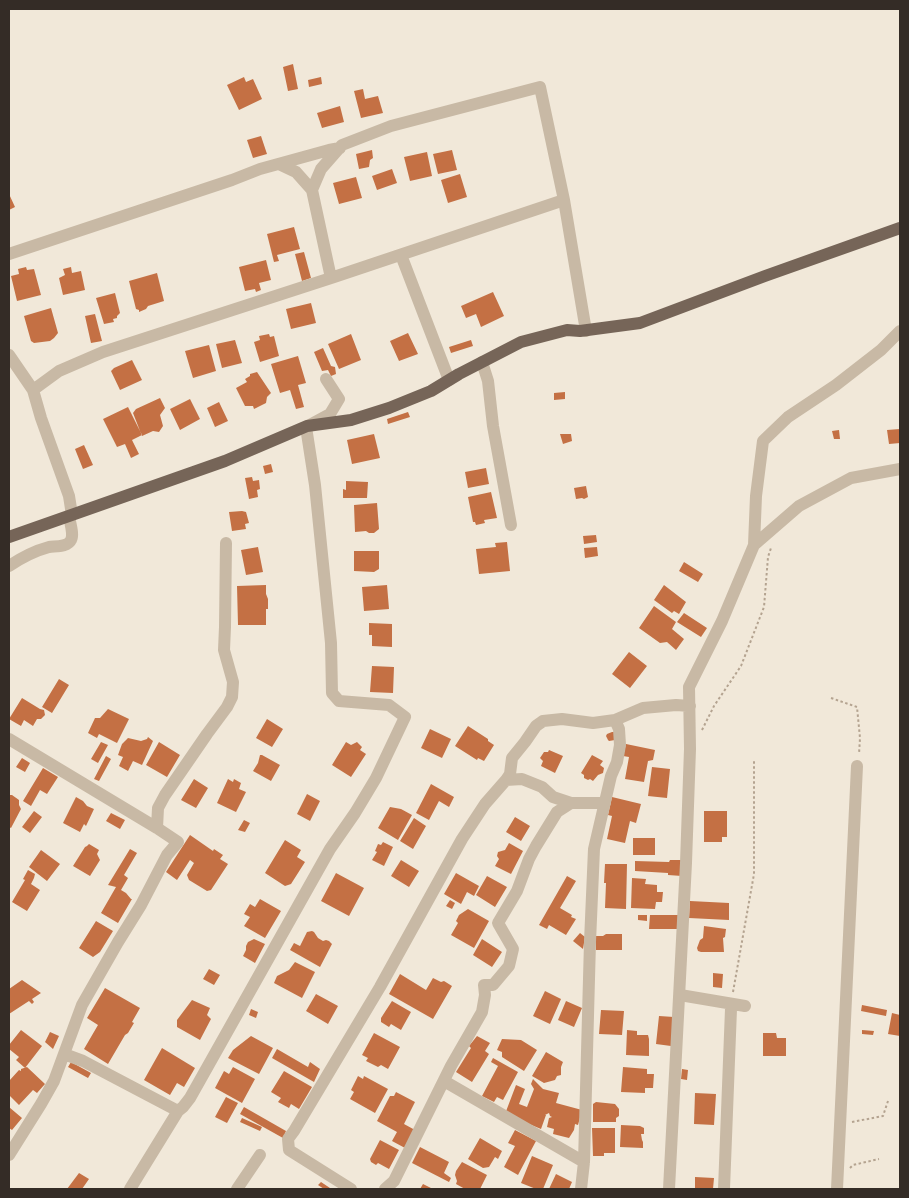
<!DOCTYPE html>
<html>
<head>
<meta charset="utf-8">
<style>
  body { margin:0 }
  #map { position:relative; width:909px; height:1198px; overflow:hidden; background:#f1e8d9; font-family:Lato,sans-serif }
  canvas { display:block }
  .frame { position:absolute; inset:0; border:10px solid #342c26; pointer-events:none }
</style>
</head>
<body>
<div id="map">
<canvas width="909" height="1198"></canvas>
<div class="frame"></div>
</div>
<script>
const ctx = document.querySelector('canvas').getContext('2d');
ctx.lineJoin = 'round';
function paint(path, color) { ctx.fillStyle = color; ctx.fill(path, 'evenodd'); }
function trace(path, color, width, dash) { ctx.strokeStyle = color; ctx.lineWidth = width; ctx.lineCap = dash ? 'butt' : 'round'; ctx.setLineDash(dash || []); ctx.stroke(path); }
paint(new Path2D(`
  M293 64 298 89 288 91 283 67Z
  M244 77 246 82 253 79 262 99 239 110 227 85Z
  M321 77 322 84 309 87 308 80Z
  M363 89 365 99 378 96 383 113 361 118 354 91Z
  M340 106 344 122 322 128 317 113Z
  M261 136 267 154 253 158 247 140Z
  M372 150 373 158 370 160 369 167 359 169 356 154Z
  M452 150 457 170 438 174 433 154Z
  M427 152 432 176 410 181 404 157Z
  M392 169 397 183 377 190 372 176Z
  M460 174 467 197 448 203 441 180Z
  M356 177 362 198 339 204 333 183Z
  M9 194 15 207 9 210Z
  M294 227 300 249 277 255 279 261 274 262 267 234Z
  M304 252 311 278 302 281 295 254Z
  M266 260 271 280 259 283 261 290 256 292 255 289 245 291 239 267Z
  M26 267 27 270 34 269 41 295 17 301 11 276 19 274 18 269Z
  M71 267 72 273 81 271 85 290 63 295 59 278 65 275 63 269Z
  M157 273 164 301 148 306 146 309 139 312V310L136 309 129 281Z
  M493 292 504 316 481 327 476 314 466 318 461 306Z
  M115 293 120 313 117 316V318L113 319 114 322 104 324 96 298Z
  M311 303 316 323 291 329 286 309Z
  M51 308 58 333 54 338 50 341 34 343 31 341 24 316Z
  M95 314 102 341 91 343 85 316Z
  M408 333 418 354 399 361 390 341Z
  M269 334 270 337 274 336 279 356 260 362 254 342 260 340 259 336Z
  M351 334 361 360 339 369 328 344Z
  M235 340 242 363 222 368 216 344Z
  M471 340 473 346 451 353 449 347Z
  M209 345 216 371 193 378 185 351Z
  M323 348 331 366 335 367 336 374 331 376 328 370 322 371 314 352Z
  M298 356 306 383 298 385 304 407 296 409 290 390 280 393 271 364Z
  M132 360 142 380 120 390 111 371 114 368Z
  M257 372 271 393 267 397 266 403 254 409 253 406H245L236 388 247 382 245 379 250 376V374Z
  M565 392V399L554 400V393Z
  M160 398 165 408 160 415 163 426 159 432 153 431 142 436 133 413 136 409Z
  M190 399 200 419 180 430 170 409Z
  M219 402 228 421 215 427 207 408Z
  M128 407 142 435 132 440 139 454 131 458 125 444 117 447 103 419Z
  M408 412 410 417 388 424 387 419Z
  M900 429V443L889 444 887 430Z
  M839 430 840 439H834L832 431Z
  M374 434 380 458 352 464 347 440Z
  M560 434H571L572 441 563 444Z
  M84 445 93 465 83 469 75 449Z
  M271 464 273 472 265 474 263 466Z
  M486 468 489 484 468 488 465 472Z
  M252 477 253 481 259 480 260 489 257 490 258 497 249 499 245 478Z
  M346 481 368 482 367 498H343V489L346 490Z
  M586 486 588 497 584 499 582 498 576 499 574 488Z
  M491 492 497 518 484 520 485 523 476 525 475 522H473L468 497Z
  M377 503 379 529 374 533H369L366 531 355 532 354 505Z
  M242 511 246 512 249 523 245 524 246 529 232 531 229 512Z
  M596 535 597 542 584 544 583 536Z
  M507 542 510 571 479 574 476 549 496 547 495 543Z
  M258 547 263 572 246 575 241 550Z
  M597 547 598 556 585 558 584 548Z
  M354 551H379V569L374 572 354 571Z
  M684 562 703 574 698 582 679 571Z
  M266 585V594L268 599V609H266V625H238L237 586Z
  M387 585 389 609 364 611 362 587Z
  M664 585 686 602 679 614 674 611 672 613 654 600Z
  M654 606 676 622 672 629 684 639 676 650 667 642 660 643 639 628Z
  M684 613 707 628 701 637 677 622Z
  M369 623 392 624V647L372 646V635H369Z
  M629 652 647 666 630 688 612 674Z
  M372 666 394 667 393 693 370 692Z
  M59 679 69 685 52 713 42 707Z
  M22 698 40 709 44 710 45 715 41 719H37L33 726 24 720 21 726 9 719Z
  M108 709 129 719 117 743 99 734 97 738 88 733 95 718H100Z
  M267 719 283 729 272 747 256 738Z
  M468 726 488 739V741L494 745 484 761 478 758 477 760 455 746Z
  M430 729 451 739 442 758 421 748Z
  M612 732H614L615 740 609 741 608 740 606 736 607 734Z
  M148 737 153 741 142 765 133 761 128 771 119 766 123 757 118 755 122 744 128 738 141 741 147 739Z
  M101 742 108 745 98 763 91 759Z
  M159 742 180 755 167 777 146 765Z
  M346 742 351 745 357 742 362 747 360 750 366 754 351 777 332 765Z
  M626 744 655 750 653 760 648 761 644 782 625 779 629 757 623 756Z
  M549 750 563 756 555 773 541 766 543 761 540 758 544 752H548Z
  M260 755H262L280 765 271 781 253 771 258 763Z
  M592 755 603 761 600 765 604 768 603 773 598 775 593 781 590 779 588 780 584 778V775L581 773Z
  M106 756 111 759 99 781 94 779Z
  M22 758 30 763 25 772 16 767Z
  M652 767 670 769 667 798 648 796Z
  M43 768 58 777 47 794 40 790 31 806 23 801Z
  M194 779 208 788 196 808 181 800Z
  M228 779 233 782 234 779 241 783 239 789 246 792 236 812 217 803Z
  M431 784 454 797 449 807 439 801 429 820 416 813Z
  M307 794 320 801 310 821 297 814Z
  M9 795H12L19 800V805L21 809 11 828 9 827Z
  M76 797 83 801 87 806 94 809 86 826 84 824 80 832 63 823Z
  M612 797 641 804 636 823 630 821 625 843 607 839 612 816 608 815Z
  M390 807 401 809 412 815 398 840 378 828Z
  M34 811 42 817 30 833 22 827Z
  M704 811H727V837H722V842H704Z
  M111 813 125 820 120 829 106 821Z
  M515 817 530 826 521 841 506 832Z
  M414 818 426 826 413 849 400 841Z
  M244 820 250 823 245 832 238 830Z
  M190 835 213 851 214 849 223 855 220 859 228 864 211 890 207 891 189 880 187 875 194 863 190 860 177 880 166 872Z
  M633 838H655V855H633Z
  M285 840 301 850 297 857 305 862 291 884 285 886 265 873Z
  M383 842 393 847 384 866 372 860 377 852 375 851 378 844 381 845Z
  M509 843 523 851 511 874 495 866 499 859 497 856 498 852 505 850Z
  M89 844 99 850 97 854 100 860 90 876 73 866 85 847 87 846Z
  M130 849 137 853 124 875 128 878 121 890 126 893 131 899H132L118 923 101 913 116 887 108 885Z
  M41 850 60 864 47 881 29 867Z
  M401 860 419 871 409 887 391 876Z
  M670 860H683L682 876 668 875V873L635 871V861L669 862Z
  M605 864H627L626 909 605 908 606 883H604Z
  M28 870 35 874 34 878 31 884 40 890 27 911 12 902 25 880 23 879Z
  M336 873 364 888 349 916 321 901Z
  M456 873 479 886 474 896 467 892 461 904 444 894Z
  M487 876 507 887 495 907 476 895Z
  M567 876 576 881 560 908 572 915 571 917 576 919 566 935 549 925 547 929 539 925Z
  M632 878 646 879 645 884 657 885V892H663L662 902H656L655 909 631 908Z
  M260 899 281 911 265 938 244 926 250 917 244 914 250 904 255 907Z
  M450 900 455 903 452 909 446 906Z
  M690 901 729 903V920L689 918Z
  M468 909 489 921 474 948 451 935 458 923 456 921 459 915Z
  M638 915H647V921L638 920Z
  M650 915H678V929H649Z
  M96 921 113 931 100 952 93 957 79 948Z
  M704 926 726 929 725 937 723 938 724 952H701L698 951 697 948 700 940 703 938Z
  M312 931 314 932 318 938 323 941 326 940 329 941 332 944 320 967 290 950 294 943 300 946 307 932Z
  M580 933 585 937 583 949 573 941Z
  M606 934H622V950H596V936H603Z
  M254 939 265 944 255 963 243 956 246 950V946L248 942Z
  M482 939 502 952 492 967 473 955Z
  M295 962 315 972 302 998 274 983 277 976 289 970Z
  M209 969 220 975 214 985 203 979Z
  M713 973 723 974 722 988 713 987Z
  M400 974 426 990 433 978 441 982 444 981 452 986 433 1019 389 994Z
  M22 980 41 993 32 999 34 1002 32 1004 29 1001 9 1014V989Z
  M105 988 140 1008 132 1022 134 1023 128 1033 125 1035 108 1064 84 1049 98 1025 87 1018Z
  M545 991 561 999 550 1024 533 1016Z
  M316 994 338 1006 328 1024 306 1011Z
  M192 1000 210 1008 207 1015 211 1019 200 1040 177 1027V1020Z
  M392 1001 411 1012 401 1030 391 1024 389 1027 381 1022V1018Z
  M566 1001 582 1008 574 1027 558 1020Z
  M862 1005 887 1010 886 1016 861 1011Z
  M251 1009 258 1012 256 1018 249 1015Z
  M601 1010 624 1011 622 1035 599 1034Z
  M892 1013 900 1015V1036L888 1034Z
  M659 1016 674 1017 671 1046 656 1044Z
  M21 1030 42 1046 25 1068 16 1060 19 1057 9 1049V1045Z
  M627 1030 637 1031V1035H648L649 1039V1056L626 1055Z
  M862 1030 874 1031 873 1035 862 1034Z
  M50 1032 59 1036 53 1049 45 1042Z
  M374 1033 400 1047 388 1069 381 1065 378 1067 366 1061 368 1058 362 1055Z
  M763 1033H776L777 1038H786V1056H763Z
  M251 1036 273 1048 259 1074 228 1058 233 1050Z
  M477 1036 490 1043 485 1051 489 1054 472 1082 456 1072 471 1048 469 1046Z
  M502 1039 521 1040 537 1050 524 1071 502 1057V1052L497 1050Z
  M162 1048 195 1068 184 1087 177 1083 170 1095 144 1080Z
  M277 1049 308 1067 310 1062 320 1069 314 1082 272 1058Z
  M546 1052 563 1062 561 1067V1075L557 1076 555 1080 544 1083 532 1076Z
  M493 1058 518 1072 503 1100 497 1097 494 1102 482 1096 498 1066 491 1062Z
  M71 1062 91 1073 88 1078 68 1067Z
  M27 1067 45 1084 37 1093 33 1090 19 1105 9 1095V1081L19 1070 21 1071V1069Z
  M233 1067 255 1079 242 1103 215 1088 224 1071 229 1074Z
  M623 1067 647 1069V1074H654L653 1088H645V1093L621 1092Z
  M682 1069 688 1070 687 1080 681 1079Z
  M284 1071 312 1087 299 1109 291 1104 289 1108 278 1102 281 1098 271 1092Z
  M358 1076 363 1079 364 1076 388 1089 375 1113 350 1099 354 1092 351 1090Z
  M533 1079 543 1089 559 1093 556 1103 582 1110 578 1125 575 1124 574 1130 569 1138 553 1134 554 1129 547 1127 549 1118 552 1117 550 1116 549 1113 545 1115H546L541 1129 505 1114 516 1085 525 1089 519 1104 527 1107 534 1089 531 1084Z
  M396 1092 415 1102 404 1124 415 1130 405 1148 392 1141 397 1132 377 1121 390 1096H394Z
  M695 1093 716 1094 714 1125 694 1124Z
  M226 1097 238 1103 227 1123 215 1117Z
  M596 1102 615 1104 619 1109V1116L616 1118V1122H593V1104Z
  M9 1107 22 1118 12 1130 9 1128Z
  M244 1107 286 1131 283 1138 240 1114Z
  M242 1118 262 1127 260 1131 240 1122Z
  M621 1125 640 1126 644 1128V1134H641L642 1140 643 1142V1148L620 1147Z
  M592 1128H615V1153H604V1156H593Z
  M515 1130 536 1141 518 1175 504 1167 515 1146 508 1143Z
  M480 1138 502 1151 498 1159 495 1157 489 1167 483 1168 468 1159Z
  M380 1140 399 1150 389 1169 378 1163 376 1165 371 1162 370 1159Z
  M420 1147 449 1162 444 1173 451 1178 449 1182 412 1163Z
  M532 1156 553 1165 543 1189H536L521 1183Z
  M462 1162 487 1175 480 1189H465L456 1184 457 1181 455 1175 456 1171Z
  M79 1173 89 1179 82 1189H67Z
  M556 1174 572 1182 569 1189H549Z
  M695 1177 714 1178 713 1189H695Z
  M321 1182 330 1188 329 1189H324L318 1185Z
  M423 1184 433 1189H420Z`), '#c47044');
trace(new Path2D(`
  M831 698 857 707 860 738 859 754
  M702 730 714 706 741 666 764 607 768 557 771 548
  M733 992 754 874V761
  M852 1122 883 1116 888 1101
  M850 1168 853 1165 879 1159`), '#b4a390', 2, [2.5, 2.5]);
trace(new Path2D(`
  M279 164 296 172 312 190
  M9 254 232 180 260 169 329 150 340 148
  M401 255 449 380
  M331 278 564 200
  M9 355 33 390
  M482 362 488 381 493 426 511 525
  M72 515 69 496 41 418 33 390 59 371 103 352 331 278 312 190 321 169 342 145 391 126 540 87 564 200 586 331
  M754 545 799 506 851 478 900 469
  M9 566C21 558 34 551 49 547 55 546 68 547 71 540 74 534 70 523 69 516
  M9 739 157 828 178 842 167 855 141 905 118 942 82 1005 54 1081 41 1104 9 1155
  M506 780 510 774 512 758 525 742 536 726 543 721 562 719 593 723 615 720 643 708 676 705 690 706
  M571 803H605
  M157 828 158 808 165 795 207 734 227 707 232 697 233 682 224 650 225 627 226 543
  M680 995 745 1006
  M64 1054 83 1061 178 1111
  M444 1081 584 1162
  M130 1189 178 1111 183 1107 190 1098 330 849 355 813 376 778 405 717 389 705 339 701 332 693 331 643 315 485 306 427 330 414 339 399 326 379
  M237 1189 260 1155
  M351 1189 289 1150 288 1139 294 1131 380 987 462 839 485 804 506 780 522 779 542 787 553 797 571 803 557 812 536 846 529 859 517 891 498 923 513 949 509 966 493 985H484L485 995 482 1012 451 1066 394 1181 385 1189
  M581 1189 584 1162 590 942 594 849 611 776 617 762 620 745 619 729 615 720
  M669 1189 686 863 690 749 689 687 722 621 754 545 756 496 763 441 788 417 836 385 881 350 900 331
  M724 1189 731 1009 730 1004
  M837 1189 857 766`), '#c8b9a5', 12);
trace(new Path2D(`
  M9 537 225 461 307 426 351 420 389 408 431 391 459 374 521 342 567 330 580 331 640 323 765 276 900 228`), '#766558', 12);
</script>
</body>
</html>
